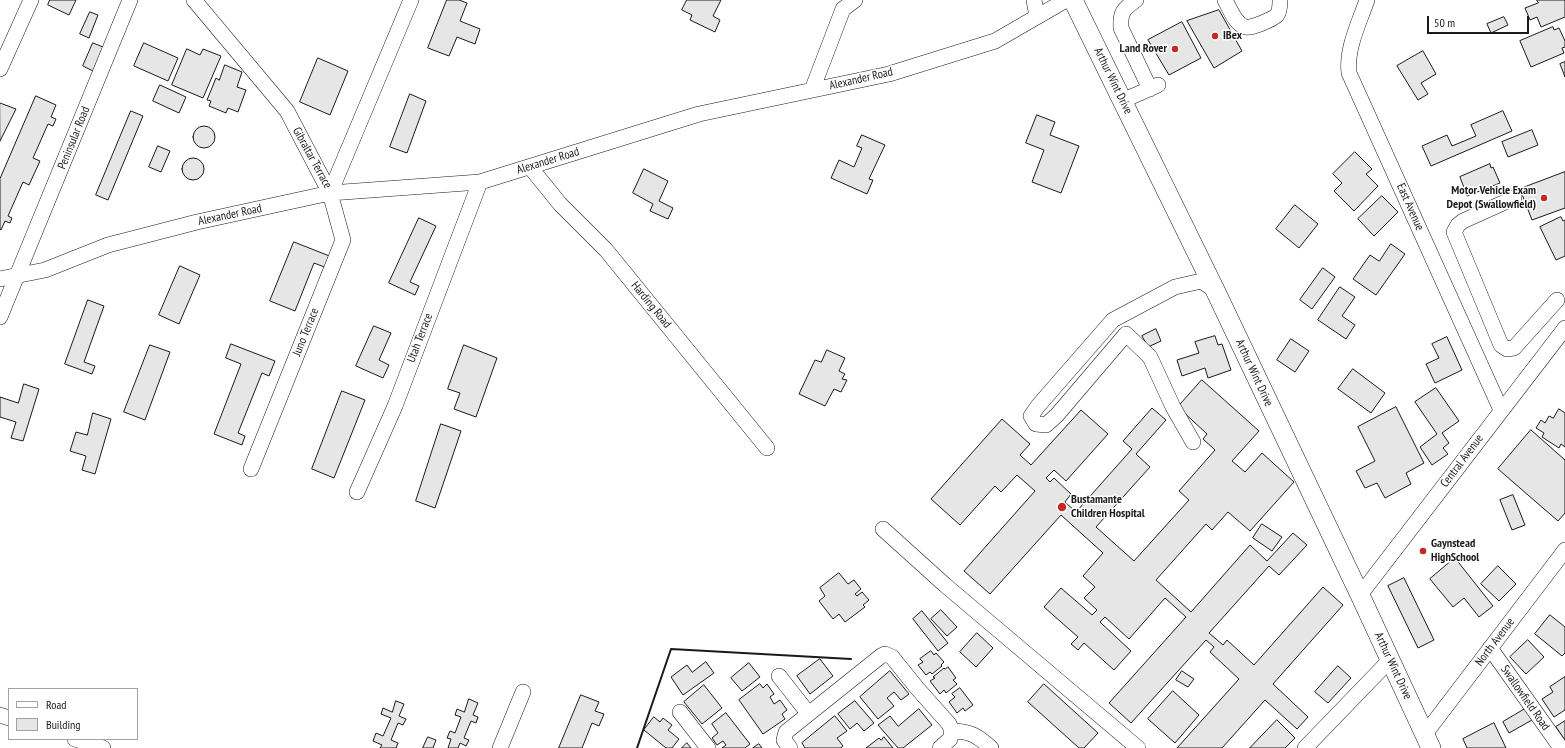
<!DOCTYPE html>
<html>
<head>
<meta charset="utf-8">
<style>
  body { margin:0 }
  #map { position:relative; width:1565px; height:748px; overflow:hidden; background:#fff; font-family:"PT Sans Narrow",sans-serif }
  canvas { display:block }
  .legend { position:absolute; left:8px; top:688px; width:130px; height:52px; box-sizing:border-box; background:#fff; border:1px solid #a3a3a3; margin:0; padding:5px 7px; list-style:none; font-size:12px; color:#1a1a1a }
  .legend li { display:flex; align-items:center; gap:8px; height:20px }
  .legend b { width:20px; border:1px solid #a3a3a3 }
  .scale { position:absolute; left:1427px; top:16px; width:102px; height:18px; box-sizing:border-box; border:2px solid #1a1a1a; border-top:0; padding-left:5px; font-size:12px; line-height:14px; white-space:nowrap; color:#1a1a1a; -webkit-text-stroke:3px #fff; paint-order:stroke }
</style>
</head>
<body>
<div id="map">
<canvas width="1565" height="748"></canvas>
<ul class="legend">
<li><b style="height:5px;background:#fff"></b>Road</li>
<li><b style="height:11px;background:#e6e6e6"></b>Building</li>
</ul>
<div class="scale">50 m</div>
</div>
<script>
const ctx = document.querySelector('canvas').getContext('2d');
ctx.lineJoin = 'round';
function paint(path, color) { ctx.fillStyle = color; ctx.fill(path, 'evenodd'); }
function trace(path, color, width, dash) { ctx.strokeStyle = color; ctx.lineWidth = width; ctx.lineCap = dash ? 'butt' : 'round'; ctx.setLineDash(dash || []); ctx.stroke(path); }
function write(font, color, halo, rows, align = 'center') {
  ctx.font = font + ' "PT Sans Narrow",sans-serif'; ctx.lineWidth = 3; ctx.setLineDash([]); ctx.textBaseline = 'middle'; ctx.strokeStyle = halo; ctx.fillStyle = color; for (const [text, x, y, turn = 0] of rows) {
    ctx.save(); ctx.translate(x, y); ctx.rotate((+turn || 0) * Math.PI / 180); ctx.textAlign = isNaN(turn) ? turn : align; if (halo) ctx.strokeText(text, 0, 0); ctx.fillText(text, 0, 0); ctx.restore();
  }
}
const building = new Path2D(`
  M50 0H76L69 15 48 5Z
  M447 0H459L467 3 460 21 480 29 475 44 457 37 449 56 428 48Z
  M687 0H721L713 16 720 20 715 32 690 20 692 15 682 10Z
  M1537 0H1565V17L1541 27 1537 17 1530 20 1525 8 1538 3Z
  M1219 10 1242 51 1214 68 1187 21Z
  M90 12 98 15 89 38 80 34Z
  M1504 17 1508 25 1491 33 1487 24Z
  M1182 22 1201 58 1169 75 1148 40Z
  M1553 27 1554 30 1559 28 1565 41V47L1562 48 1564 53 1531 67 1520 41Z
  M93 43 103 47 93 71 83 66Z
  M144 43 178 58 168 81 134 66Z
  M187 49 200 55 203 49 221 56 203 98 172 85Z
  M1423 51 1436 74 1421 83 1428 94 1418 100 1397 66Z
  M318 58 348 71 330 115 300 102Z
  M1565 62V77L1560 64Z
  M225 65 242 72 237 87 246 90 238 112 228 108 226 113 209 106 211 101 207 100 216 78 219 80Z
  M160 85 186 97 179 113 153 101Z
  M410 94 426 101 407 153 390 147Z
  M36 96 56 105 51 117 56 119 53 126 48 124 33 158 40 161 29 185 23 182 8 216 12 218 10 223 5 221 1 230 0 229V179Z
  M0 103 16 109 0 141Z
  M131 111 143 116 108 200 96 195Z
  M1503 111 1512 131 1431 166 1422 146 1447 135 1452 146 1476 136 1471 125Z
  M1037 115 1055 122 1050 135 1079 146 1061 193 1032 182 1044 150 1026 143Z
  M193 137a11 11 0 1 1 22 0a11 11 0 1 1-22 0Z
  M1532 130 1538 145 1508 157 1502 142Z
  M862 135 885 145 869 179 873 180 867 194 831 178 839 160 854 167 862 148 857 146Z
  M158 146 170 151 161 172 149 167Z
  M1355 152 1372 169 1366 174 1378 186 1354 211 1334 191 1342 183 1333 174Z
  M182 169a11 11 0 1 1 22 0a11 11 0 1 1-22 0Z
  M1490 164 1491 168 1493 167 1500 183 1467 196 1460 177Z
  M644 169 668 181 659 201 673 208 668 219 650 211 653 204 633 193Z
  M1565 172V208L1532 220 1520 189Z
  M1382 196 1398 212 1374 236 1358 219Z
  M1295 205 1318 224 1299 248 1276 229Z
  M1561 217 1563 221 1565 220V256L1556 260 1540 227Z
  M419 218 436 226 410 282 419 286 415 295 389 283Z
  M294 242 332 257 327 268 314 263 295 311 270 301Z
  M1391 244 1405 254 1376 295 1353 279 1370 255 1379 261Z
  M180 266 200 275 179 324 159 315Z
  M1323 268 1335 277 1312 309 1300 300Z
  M1340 287 1355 297 1342 316 1355 325 1346 339 1318 320Z
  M88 300 104 306 84 362 95 366 92 374 65 364Z
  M374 326 391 333 379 360 389 365 383 378 356 366Z
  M1156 329 1161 341 1148 347 1142 336Z
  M1215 336 1218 345 1222 344 1231 370 1208 378 1205 368 1182 376 1177 360 1199 353 1195 342Z
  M1447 337 1462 370 1435 383 1426 364 1439 358 1432 344Z
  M1291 339 1309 351 1295 372 1277 360Z
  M231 344 275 361 269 376 262 373 238 433 245 436 242 445 214 434 241 364 226 358Z
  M150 345 170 352 145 420 124 412Z
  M464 345 497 358 476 417 454 409 460 393 448 389Z
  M827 350 845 358 839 371 845 374 842 379 847 380 841 392 834 389 825 406 799 394 815 360 821 362Z
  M1353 369 1385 393 1371 413 1338 389Z
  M1202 380 1259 431 1232 461 1245 472 1262 453 1294 482 1250 531 1228 512 1212 530 1206 524 1156 580 1191 612 1250 545 1267 561 1293 533 1307 545 1279 575 1269 566 1209 633 1223 645 1227 640 1254 665 1323 587 1343 605 1273 684 1308 717 1297 729 1265 700 1222 748H1177L1239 679 1210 652 1214 647 1206 640 1131 723 1109 703 1186 617 1165 598 1129 639 1105 617 1100 622 1131 651 1114 670 1084 643 1078 650 1071 644 1078 637 1044 607 1061 588 1092 615 1097 610 1084 598 1095 587 1083 576 1103 553 1061 515 990 594 964 571 1035 491 1017 475 1001 492 995 486 960 525 931 499 1002 419 1030 444 1020 455 1031 465 1081 410 1108 434 1066 481 1054 470 1046 478 1050 482 1054 478 1071 494 1065 502 1076 512 1132 449 1123 441 1152 408 1166 420 1136 454 1150 467 1096 527 1134 561 1189 500 1179 491 1215 450 1203 439 1207 434 1178 407Z
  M24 384 39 389 23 441 11 438 16 422 0 417V397L18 403Z
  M1436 388 1459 421 1442 433 1449 443 1443 448 1448 454 1432 465 1420 447 1437 434 1415 402Z
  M342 391 365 400 334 478 312 469Z
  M1396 407 1424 463 1406 473 1411 484 1385 498 1377 483 1365 488 1356 471 1375 461 1358 427Z
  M1559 409 1565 413V447L1561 444 1559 448 1542 437 1544 433 1536 428 1541 420 1545 423 1549 416 1553 418Z
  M93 413 111 419 95 474 82 470 86 456 70 451 76 432 87 435Z
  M441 424 461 431 435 508 416 501Z
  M1531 430 1565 460V513L1558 521 1498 469Z
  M1513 495 1525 525 1512 530 1500 500Z
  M1262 524 1282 537 1272 551 1253 538Z
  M1455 558 1493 606 1479 617 1464 598 1453 607 1430 579Z
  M1498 566 1516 584 1499 601 1481 584Z
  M839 573 848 584 854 580 861 589 855 594 857 596 862 592 869 600 863 605 865 607 845 622 839 614 833 619 819 601 825 596 820 588Z
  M1404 578 1434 640 1418 648 1388 586Z
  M941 610 957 627 947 636 931 619Z
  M922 611 948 643 938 651 913 619Z
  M1550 615 1565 627V653L1562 656 1535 634Z
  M977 633 993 648 976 667 960 652Z
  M1528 640 1544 657 1526 674 1510 657Z
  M931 651 934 655 936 653 944 662 941 665 942 666 932 674 930 672 926 675 918 665 923 662 920 659Z
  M820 659 833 676 810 694 797 676Z
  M706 662 714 673 683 695 671 677 687 665 692 672Z
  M749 663 760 677 742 691 731 678Z
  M1338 666 1351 678 1328 703 1315 692Z
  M948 667 956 678 953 680 957 684 946 693 944 690 940 694 930 681 935 678 933 677 944 668 945 669Z
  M890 671 909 694 901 700 894 692 887 698 894 706 878 719 860 697Z
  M1182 671 1194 679 1188 687 1176 680Z
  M1565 677V710L1554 717 1542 699 1553 692 1550 687Z
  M760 684 763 688 767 684 774 694 770 697 774 704 780 700 787 710 782 714 785 719 763 734 739 700Z
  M1044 684 1098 733 1084 748H1079L1028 702Z
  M704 685 722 708 702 724 684 702Z
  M960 688 973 705 965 711 963 708 957 713 949 702 955 697 952 694Z
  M1173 691 1199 715 1175 743 1148 719Z
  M581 695 599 702 595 711 604 714 599 726 592 723 582 748H559Z
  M469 699 478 703 473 715 478 717 476 723 471 721 464 738 469 740 466 746 460 743 458 748H448L451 739 447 738 450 731 455 733 461 717 455 715 457 709 464 712Z
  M396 701 404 704 399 716 406 719 403 725 398 723 391 740 398 743 396 748H380L382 745 373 741 376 733 383 736 391 718 381 714 383 708 392 712Z
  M855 701 874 723 864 731 857 723 850 729 838 714Z
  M919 709 932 725 903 748H898L878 725 890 716 898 726Z
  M1525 709 1532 720 1509 733 1503 722Z
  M726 713 750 744 745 748H722L726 745 723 741 717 745 712 738 718 733 712 724Z
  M835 716 847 731 837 738 843 746 841 748H805L802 743Z
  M654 717 660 722 663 718 672 725 668 730 679 739 672 748H666L644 730Z
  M1277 720 1295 738 1285 748H1250Z
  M1565 721V740L1556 727Z
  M1494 723 1506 748H1467L1463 739Z
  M428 737 436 740 433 748H423Z
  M884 737 893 748H866L879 738 881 740Z
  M687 743 691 748H682Z
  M759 744 762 748H753Z`);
paint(building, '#e6e6e6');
trace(building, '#1a1a1a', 1);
const minor = new Path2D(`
  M194 0 287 111 330 193 343 240 251 469
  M1034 0 1037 17
  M1136 0C1123 9 1120 13 1121 28L1150 89
  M1225 0C1230 9 1235 24 1245 27 1251 29 1273 19 1277 15 1280 11 1280 5 1280 0
  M1367 0C1359 23 1346 49 1349 73L1501 410
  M0 69 31 0
  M812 90 843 9 855 0
  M1122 101 1158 85
  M530 167 560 204 606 250 767 448
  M330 193 411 0
  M1514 198 1463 221 1458 225 1454 232 1501 345 1507 349 1514 348 1557 300
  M0 279 45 270 108 245 197 222 330 193 480 182 699 114 889 74 995 41 1066 0
  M0 317 130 0
  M1193 442 1173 407 1150 357 1126 334 1057 415 1046 425 1036 424 1031 416 1038 406 1113 320 1175 287 1201 281 1215 290
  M357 492 395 406 480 182
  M883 529 945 585 1138 748
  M1360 595 1565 328
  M1490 648 1561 748
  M779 676 808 713
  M680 712 708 748
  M0 715 9 718
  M952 731C970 731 978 736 991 748
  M1425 734 1565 550
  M75 739 103 748
  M500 748 523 692
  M790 748 784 740 786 732 881 656 885 654 892 657 917 688 949 724 952 731
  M940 748 950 739 952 731
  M1305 748 1390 660`);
const major = new Path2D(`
  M1073 0 1215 290 1360 595 1431 748`);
trace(minor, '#1a1a1a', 16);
trace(major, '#1a1a1a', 20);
trace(minor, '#fff', 15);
trace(major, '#fff', 19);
trace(new Path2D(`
  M637 748 671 649 851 659`), '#1a1a1a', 2);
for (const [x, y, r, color] of [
  [1215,36,4,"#c62828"],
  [1175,49,4,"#c62828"],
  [1544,198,4,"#c62828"],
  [1062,507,5,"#c62828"],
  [1423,551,4,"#c62828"]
]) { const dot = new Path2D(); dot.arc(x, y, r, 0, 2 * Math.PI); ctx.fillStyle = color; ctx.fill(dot); trace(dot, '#fff', 1.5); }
write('bold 12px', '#1a1a1a', '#fff', [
  ["IBex",1223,36],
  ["Land Rover",1167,49,"right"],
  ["Motor Vehicle Exam",1536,191,"right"],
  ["Depot (Swallowfield)",1536,205,"right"],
  ["Bustamante",1071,500],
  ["Children Hospital",1071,514],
  ["Gaynstead",1431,544],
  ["HighSchool",1431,558]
], 'left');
write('12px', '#1a1a1a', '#fff', [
  ["Alexander Road",861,79,-13],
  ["Arthur Wint Drive",1113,81,64],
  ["Peninsular Road",74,138,-68],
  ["Gibraltar Terrace",312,158,61],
  ["Alexander Road",548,161,-17],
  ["East Avenue",1410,207,66],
  ["Alexander Road",230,215,-12],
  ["Harding Road",651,305,51],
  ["Juno Terrace",306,332,-68],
  ["Utah Terrace",420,338,-69],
  ["Arthur Wint Drive",1254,373,65],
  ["Central Avenue",1462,461,-53],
  ["North Avenue",1495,642,-53],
  ["Arthur Wint Drive",1393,666,65],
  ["Swallowfield Road",1525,698,55]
]);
</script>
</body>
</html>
